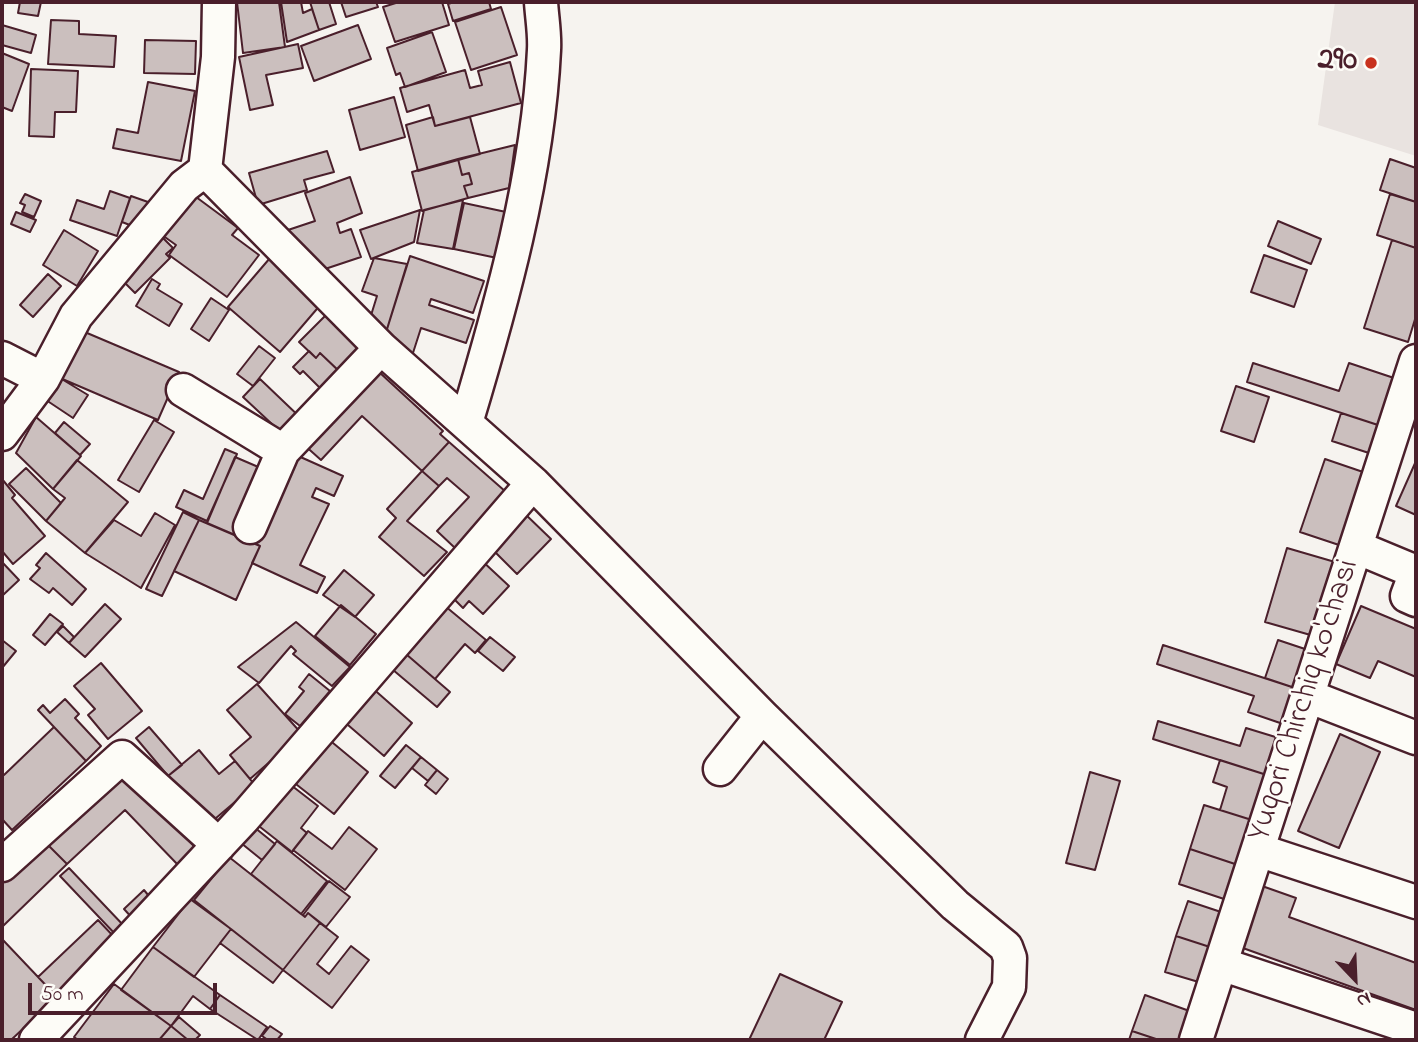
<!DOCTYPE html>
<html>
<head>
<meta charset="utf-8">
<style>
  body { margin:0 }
  #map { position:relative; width:1418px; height:1042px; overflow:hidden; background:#f6f3ef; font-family:"Indie Flower",sans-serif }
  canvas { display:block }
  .frame { position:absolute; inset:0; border:4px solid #4a1f2b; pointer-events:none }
  .north { position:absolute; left:1320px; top:944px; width:70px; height:70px; -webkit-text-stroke:5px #fdfcf7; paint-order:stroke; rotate:157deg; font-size:19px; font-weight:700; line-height:28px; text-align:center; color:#4a1f2b }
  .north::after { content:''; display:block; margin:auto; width:24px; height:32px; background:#4a1f2b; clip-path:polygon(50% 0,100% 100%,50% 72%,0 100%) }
  .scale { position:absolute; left:28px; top:983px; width:189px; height:32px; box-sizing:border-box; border:4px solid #4a1f2b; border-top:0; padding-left:9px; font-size:21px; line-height:24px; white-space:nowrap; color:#4a1f2b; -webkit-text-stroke:5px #fdfcf7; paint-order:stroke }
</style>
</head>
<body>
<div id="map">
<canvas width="1418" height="1042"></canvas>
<div class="frame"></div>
<div class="north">N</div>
<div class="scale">50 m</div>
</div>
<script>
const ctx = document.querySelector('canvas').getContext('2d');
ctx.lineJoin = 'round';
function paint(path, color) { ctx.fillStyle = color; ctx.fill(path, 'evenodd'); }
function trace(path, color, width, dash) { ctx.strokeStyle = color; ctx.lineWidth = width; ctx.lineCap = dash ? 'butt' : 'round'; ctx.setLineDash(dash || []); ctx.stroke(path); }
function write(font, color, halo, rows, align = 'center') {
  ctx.font = font + ' "Indie Flower",sans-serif'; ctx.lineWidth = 5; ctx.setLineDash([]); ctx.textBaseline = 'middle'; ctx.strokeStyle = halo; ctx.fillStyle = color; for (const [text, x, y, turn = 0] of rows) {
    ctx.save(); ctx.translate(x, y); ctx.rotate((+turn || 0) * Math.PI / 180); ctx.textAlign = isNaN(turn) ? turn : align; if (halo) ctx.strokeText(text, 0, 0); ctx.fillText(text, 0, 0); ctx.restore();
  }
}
paint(new Path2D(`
  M1335 2H1416V156L1318 125Z`), '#e9e3e0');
const building = new Path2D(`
  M20 2H41L38 16 18 13Z
  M237 2H279L285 47 243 53Z
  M281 2H301L303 13 312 9 319 30 287 42Z
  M310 2H329L336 24 319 30Z
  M341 2H376L378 7 346 17Z
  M399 2H442L449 25 395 42 383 7Z
  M454 2H489L491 9 453 21 448 4Z
  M501 7 517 55 471 70 455 22Z
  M51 20 79 21V34L116 36 114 67 48 64Z
  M2 25 36 35 31 53 2 45Z
  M358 25 371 59 314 81 301 46Z
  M432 32 446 72 405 87 400 73 396 75 387 48Z
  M145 40 196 41 195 74 144 73Z
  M298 44 303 68 266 75 273 105 250 110 239 57Z
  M2 53 29 64 12 111 2 107Z
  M510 62 521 103 435 126 429 105 407 112 400 88 465 70 470 88 482 85 478 71Z
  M31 69 78 71 76 112H55L54 137 29 136Z
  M148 82 195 91 181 161 113 148 117 129 138 133Z
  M394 97 405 137 360 150 349 110Z
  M433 117 435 126 470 117 480 154 418 171 406 125Z
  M515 145 509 188 468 198 464 186 472 184 469 173 462 175 458 159Z
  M327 151 334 172 304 180 307 190 258 205 249 173Z
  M458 159 462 175 469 173 472 184 464 186 468 198 422 211 412 172Z
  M1390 159 1416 168V202L1380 190Z
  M350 177 362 213 337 223 340 233 351 229 361 257 313 273 303 246 295 249 288 230 315 221 305 193Z
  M110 191 130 198 117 236 70 220 77 200 104 209Z
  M25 194 41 201 34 217 22 212 25 205 20 203Z
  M192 194 238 228 232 235 259 255 227 297 169 255 176 245 162 235Z
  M1390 194 1416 202V248L1377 235Z
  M131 196 148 202 142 220 135 227 122 222Z
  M463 200 453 249 417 243 424 210Z
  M464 203 506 212 497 258 454 249Z
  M420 210 414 242 371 259 360 230Z
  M16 212 36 220 30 232 11 224Z
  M1278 221 1321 239 1311 264 1268 246Z
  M64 230 98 251 77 286 43 265Z
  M163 238 173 248 166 254 170 258 135 293 122 280Z
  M1392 240 1416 248V316L1408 342 1364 328Z
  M1264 255 1307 270 1294 307 1251 292Z
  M410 256 484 281 473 313 431 299 429 305 474 320 466 343 421 328 412 356 383 342Z
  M270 258 322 303 280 352 228 307Z
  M374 258 407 264 383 342 368 325 377 296 362 291Z
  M48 274 61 286 33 317 20 305Z
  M152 279 160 284 157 289 182 304 169 326 136 306Z
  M211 298 229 310 209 341 191 329Z
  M328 313 364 347 339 371 320 353 316 358 299 342Z
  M80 330 179 372 158 420 60 378Z
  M259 346 275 358 253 386 237 374Z
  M309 351 316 358 320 353 343 375 325 393 303 371 300 374 293 367Z
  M1253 363 1339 391 1349 363 1397 379 1381 426 1247 382Z
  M379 372 443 431 440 434 449 442 422 471 362 416 321 460 302 443Z
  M60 378 88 395 73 418 46 400Z
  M260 379 305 422 288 439 243 397Z
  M1236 386 1269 397 1254 442 1221 431Z
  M1341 413 1381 426 1372 454 1332 441Z
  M36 417 81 456 53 489 16 453Z
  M154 420 174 432 139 492 118 480Z
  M64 422 90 444 80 455 55 433Z
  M449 442 506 492 455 548 437 531 469 497 447 478 439 486 422 471Z
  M225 449 237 454 207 521 176 507 184 490 203 499Z
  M296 455 343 476 334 496 316 488 312 497 329 504 300 565 325 577 317 593 252 563 260 546 254 543Z
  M235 457 270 472 242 538 207 523Z
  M1325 459 1366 473 1342 546 1300 532Z
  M77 460 128 502 85 553 46 521 65 498 53 489Z
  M1416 461V515L1396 506Z
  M26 468 61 503 46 521 9 484Z
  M422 471 439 486 407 521 447 552 424 576 379 537 396 518 387 509Z
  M2 479 15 495 12 498 45 536 13 564 2 551Z
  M183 512 199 520 162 596 146 589Z
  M523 512 551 539 517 574 490 547Z
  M155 513 175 525 141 588 85 553 114 520 141 536Z
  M199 520 260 546 236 600 174 571Z
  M1287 548 1335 562 1314 636 1265 622Z
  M46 553 86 589 72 605 53 588 49 593 30 579 40 568 36 565Z
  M479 558 509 586 483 614 469 601 463 608 447 592Z
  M2 562 19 580 2 596Z
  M344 570 374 595 355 617 323 595Z
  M439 601 486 640 475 653 465 644 435 679 399 648Z
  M105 604 121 619 85 657 69 643Z
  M341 605 376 634 350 665 315 636Z
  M1361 606 1416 629V677L1378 661 1370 678 1336 664Z
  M50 614 63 624 45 645 33 635Z
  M296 622 350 667 332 686 293 654 296 651 291 646 259 683 238 667Z
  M63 626 74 637 69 643 57 632Z
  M490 637 515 657 503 671 478 651Z
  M2 640 16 651 2 668Z
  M1278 640 1311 651 1298 689 1265 678Z
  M1163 645 1298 689 1286 725 1248 712 1254 696 1157 664Z
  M399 648 450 692 437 707 386 664Z
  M101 663 142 711 108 739 88 715 95 709 74 686Z
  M309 674 330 691 300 726 285 714 304 691 299 687Z
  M257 684 302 734 250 779 230 755 251 737 227 710Z
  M370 686 412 723 384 756 341 719Z
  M65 699 79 714 75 718 101 746 86 761 38 710 43 705 50 713Z
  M1158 721 1240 746 1246 728 1282 739 1270 776 1153 739Z
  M54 727 86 761 12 830 2 819V772L4 775Z
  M149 727 182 765 168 776 136 738Z
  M1340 734 1380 752 1339 848 1298 831Z
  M327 738 368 772 334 814 292 781Z
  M406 745 421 757 395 788 380 776Z
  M199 750 219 774 235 761 255 785 209 824 168 776Z
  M421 757 437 770 428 781 412 768Z
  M1220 760 1270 776 1255 821 1220 810 1227 787 1213 782Z
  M119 767 197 849 179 866 125 810 67 864 42 839Z
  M437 770 448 779 436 794 425 785Z
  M1090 772 1120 781 1095 870 1066 863Z
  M287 782 318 806 301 828 307 833 292 852 255 823Z
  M1204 805 1255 821 1241 866 1190 849Z
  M254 827 275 844 262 860 241 843Z
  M349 827 377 849 345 890 293 850 308 831 332 849Z
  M42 839 67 864 2 927V878Z
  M277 841 327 881 301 914 251 874Z
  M1190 849 1241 866 1230 901 1179 884Z
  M229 857 305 917 308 913 320 923 283 970 194 900Z
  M69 868 125 927 116 935 60 876Z
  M329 881 350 897 326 927 308 913 305 917 303 915Z
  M1262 886 1296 898 1289 917 1416 963V1010L1240 947Z
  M144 890 153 901 134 920 124 909Z
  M190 899 231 929 194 977 153 947Z
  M1188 901 1224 913 1213 948 1176 936Z
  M98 920 117 940 57 997 38 977Z
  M320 923 338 937 317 964 329 974 351 946 369 960 332 1008 283 970Z
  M231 929 283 970 273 983 220 943Z
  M1176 936 1213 948 1202 983 1165 972Z
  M2 939 57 997 11 1040H2Z
  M153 947 220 995 210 1009 193 996 171 1026 121 990Z
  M780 974 842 1002 824 1040H749Z
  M114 984 171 1026 159 1040H78L74 1037Z
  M220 995 267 1027 258 1040 210 1009Z
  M1145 995 1195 1013 1185 1040H1159L1132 1031Z
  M179 1017 200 1035 195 1040H188L171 1026Z
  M171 1026 188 1040H159Z
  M270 1026 282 1034 277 1040H268L262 1036Z
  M1132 1031 1159 1040H1129Z`);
paint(building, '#cbbfbe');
trace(building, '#4a1f2b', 2);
const minor = new Path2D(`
  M205 170 381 348 533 483 762 716 955 905 1006 947 1010 958 1009 987 982 1040
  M2 358 43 379
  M183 390 283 451
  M466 423C502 303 538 175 544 50 545 34 542 18 541 2
  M2 434 43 379 76 316 184 186 205 170 218 57 219 2
  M250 527 283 451 381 348
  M1356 547 1416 572
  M1416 572 1407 596 1416 600
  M1308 696 1416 738
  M720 769 762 716
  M1258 850 1416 902
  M2 865 122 757 219 845
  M1221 964 1416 1029
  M36 1040 244 818 533 483
  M1196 1040 1416 361`);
trace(minor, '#4a1f2b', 37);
trace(minor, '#fdfcf7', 32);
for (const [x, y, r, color] of [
  [1371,63,7,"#c8321e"]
]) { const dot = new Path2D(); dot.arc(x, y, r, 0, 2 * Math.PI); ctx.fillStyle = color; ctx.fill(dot); trace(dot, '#fdfcf7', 2.5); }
write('bold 32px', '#4a1f2b', '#fdfcf7', [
  ["290",1357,63]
], 'right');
write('32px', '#4a1f2b', '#fdfcf7', [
  ["Yuqori Chirchiq ko'chasi",1306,701,-72]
]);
</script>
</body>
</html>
